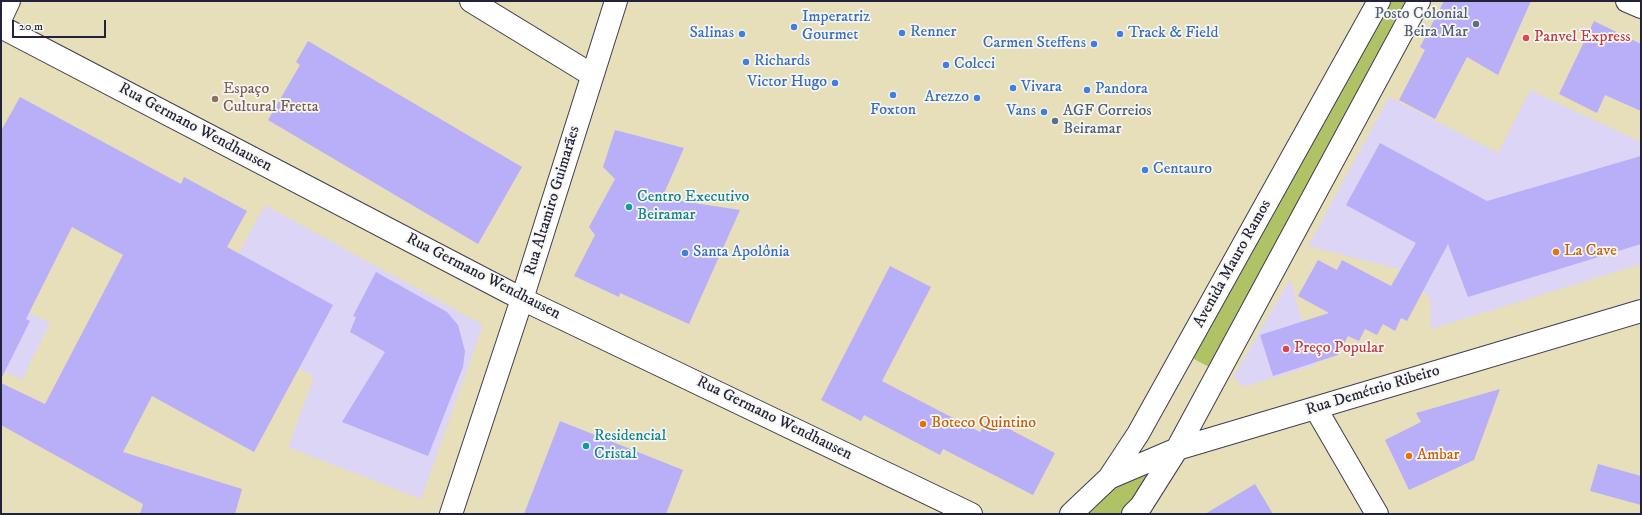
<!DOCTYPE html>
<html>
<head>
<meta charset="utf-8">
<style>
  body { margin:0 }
  #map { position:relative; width:1642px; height:515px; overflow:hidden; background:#e7dfb9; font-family:"IM FELL DW Pica",serif }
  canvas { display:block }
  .frame { position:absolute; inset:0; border:2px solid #22223b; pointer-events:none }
  .scale { position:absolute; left:12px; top:20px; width:94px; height:18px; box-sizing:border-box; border:2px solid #22223b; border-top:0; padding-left:5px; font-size:12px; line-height:14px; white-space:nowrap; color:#22223b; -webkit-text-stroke:3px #f6f6f2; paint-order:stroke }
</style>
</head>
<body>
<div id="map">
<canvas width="1642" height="515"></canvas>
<div class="frame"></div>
<div class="scale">20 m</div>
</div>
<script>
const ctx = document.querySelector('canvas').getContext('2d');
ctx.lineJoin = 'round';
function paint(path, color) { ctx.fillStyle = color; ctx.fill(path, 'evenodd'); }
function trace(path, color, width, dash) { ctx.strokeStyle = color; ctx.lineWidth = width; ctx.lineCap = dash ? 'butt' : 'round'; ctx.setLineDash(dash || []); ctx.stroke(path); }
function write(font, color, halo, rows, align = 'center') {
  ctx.font = font + ' "IM FELL DW Pica",serif'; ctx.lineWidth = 3.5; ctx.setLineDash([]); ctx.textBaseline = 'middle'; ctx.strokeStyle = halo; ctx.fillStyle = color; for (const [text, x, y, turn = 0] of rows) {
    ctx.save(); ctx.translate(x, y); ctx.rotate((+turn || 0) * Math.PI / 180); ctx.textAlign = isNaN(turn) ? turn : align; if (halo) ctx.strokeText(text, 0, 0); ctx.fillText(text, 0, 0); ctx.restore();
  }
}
paint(new Path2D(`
  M1530 90 1641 142V264L1431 329 1430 299 1406 271 1308 246 1389 97 1498 153Z
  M265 205 483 325 421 499 288 447 314 377 205 316Z
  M1290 279 1315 365 1250 385 1243 386 1237 382 1234 376Z
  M1 298 50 323 22 380 1 370Z`), '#dcd5f6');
paint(new Path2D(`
  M1386 1H1410L1211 368 1192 358Z
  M1152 471 1123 514H1085L1112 489Z`), '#b0c266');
paint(new Path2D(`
  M1444 1H1531L1498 75 1467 57 1435 119 1399 100 1425 50 1420 47Z
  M1594 21 1641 44V111L1605 95 1597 113 1559 94Z
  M308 41 522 167 478 244 268 120 300 65 296 62Z
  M20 97 181 184 184 177 247 211 227 247 333 305 254 452 152 396 123 452 242 489 235 514H140L143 504 1 425V383L45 404 123 255 72 227 26 319 30 321 1 379V131Z
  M615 130 684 148 662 198 740 210 689 324 620 293 619 297 574 276 595 235 589 227 615 179 603 167Z
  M1380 143 1487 201 1641 156V244L1468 297 1448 244 1407 321 1401 318 1395 331 1383 324 1377 335 1365 329 1359 341 1348 336 1338 355 1273 376 1260 335 1329 313 1298 296 1318 260 1337 270 1342 260 1391 286 1416 243 1346 205Z
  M890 266 931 287 882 381 980 432 988 418 1055 453 1033 495 943 449 940 455 864 415 861 421 821 400Z
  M376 272 447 312 458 325 462 340 465 351 463 367 428 456 342 422 385 352 350 332 356 317 353 316Z
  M1500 389 1474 460 1409 490 1385 440 1421 422 1416 413Z
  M560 421 683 470 666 514H524Z
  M1598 464 1641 476V505L1590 491Z
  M1255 484 1273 514H1205Z`), '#b9aef8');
const minor = new Path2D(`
  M471 1 592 75
  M1 18 9 1
  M1 27 522 299 971 514
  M1316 409 1377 514
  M451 514 522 299 616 1`);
const major = new Path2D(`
  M1627 1 1641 7
  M1109 478 1177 449 1641 311
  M1071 514 1109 478 1138 434 1379 1
  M1133 514 1141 506 1177 449 1419 1`);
trace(minor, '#403e4e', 24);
trace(major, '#403e4e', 24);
trace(minor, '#fff', 22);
trace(major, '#fff', 22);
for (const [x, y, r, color] of [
  [1476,24,4,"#5c6f8a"],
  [794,27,4,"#3f7fe0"],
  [902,33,4,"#3f7fe0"],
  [742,34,4,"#3f7fe0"],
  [1120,34,4,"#3f7fe0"],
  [1526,38,4,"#e0444e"],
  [1094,44,4,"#3f7fe0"],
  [746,62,4,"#3f7fe0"],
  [946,65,4,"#3f7fe0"],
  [835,83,4,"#3f7fe0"],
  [1013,88,4,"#3f7fe0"],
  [1087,90,4,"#3f7fe0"],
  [893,95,4,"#3f7fe0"],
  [977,98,4,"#3f7fe0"],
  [215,99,4,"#8d6e63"],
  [1044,112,4,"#3f7fe0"],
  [1055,121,4,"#5c6f8a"],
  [1145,170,4,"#3f7fe0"],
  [629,207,4,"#0f9aa8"],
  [1556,252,4,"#e8710a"],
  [685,253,4,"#3f7fe0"],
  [1286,349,4,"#e0444e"],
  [923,424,4,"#e8710a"],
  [586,446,4,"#0f9aa8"],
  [1409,456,4,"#e8710a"]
]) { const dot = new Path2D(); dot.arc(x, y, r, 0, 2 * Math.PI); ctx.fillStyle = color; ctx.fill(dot); trace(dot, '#f6f6f2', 1.5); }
write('16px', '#4e5e75', '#f6f6f2', [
  ["Posto Colonial",1468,15],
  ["Beira Mar",1468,33],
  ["AGF Correios",1063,112,"left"],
  ["Beiramar",1063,130,"left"]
], 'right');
write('16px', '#366cbe', '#f6f6f2', [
  ["Imperatriz",802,18],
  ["Gourmet",802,36],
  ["Renner",910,33],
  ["Salinas",734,34,"right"],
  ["Track & Field",1128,34],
  ["Carmen Steffens",1086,44,"right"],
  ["Richards",754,62],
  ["Colcci",954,65],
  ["Victor Hugo",827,83,"right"],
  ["Vivara",1021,88],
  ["Pandora",1095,90],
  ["Arezzo",969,98,"right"],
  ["Foxton",893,111,"center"],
  ["Vans",1036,112,"right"],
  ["Centauro",1153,170],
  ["Santa Apolônia",693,253]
], 'left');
write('16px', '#be3a42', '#f6f6f2', [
  ["Panvel Express",1534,38],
  ["Preço Popular",1294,349]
], 'left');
write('16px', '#785e54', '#f6f6f2', [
  ["Espaço",223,90],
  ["Cultural Fretta",223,108]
], 'left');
write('16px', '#22223b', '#f6f6f2', [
  ["Rua Germano Wendhausen",195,128,28],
  ["Rua Altamiro Guimarães",553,201,-73],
  ["Avenida Mauro Ramos",1233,264,-61],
  ["Rua Germano Wendhausen",483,277,27],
  ["Rua Demétrio Ribeiro",1373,391,-17],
  ["Rua Germano Wendhausen",774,419,26]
]);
write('16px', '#0d838f', '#f6f6f2', [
  ["Centro Executivo",637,198],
  ["Beiramar",637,216],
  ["Residencial",594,437],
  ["Cristal",594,455]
], 'left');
write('16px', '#c56008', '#f6f6f2', [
  ["La Cave",1564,252],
  ["Boteco Quintino",931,424],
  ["Ambar",1417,456]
], 'left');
</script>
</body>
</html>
